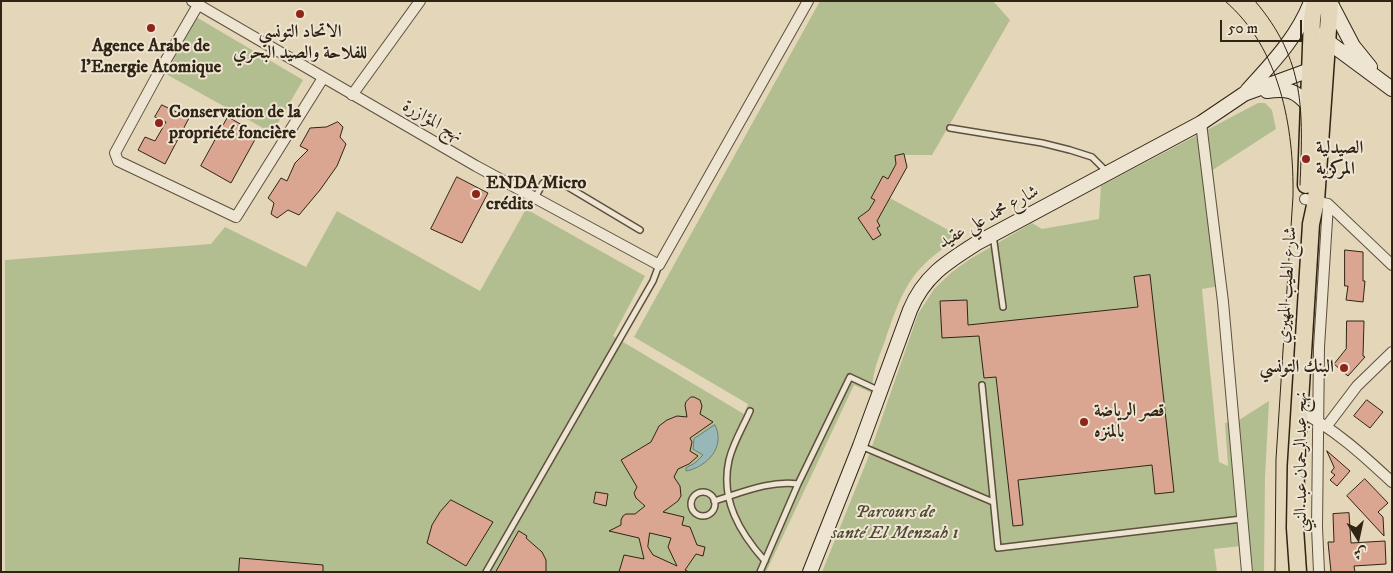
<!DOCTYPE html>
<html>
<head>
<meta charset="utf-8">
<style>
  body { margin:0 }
  #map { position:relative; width:1393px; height:573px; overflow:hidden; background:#e4d6b9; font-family:"IM FELL DW Pica",Amiri,serif }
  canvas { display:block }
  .frame { position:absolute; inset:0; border:2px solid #302414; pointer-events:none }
  .north { position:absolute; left:1333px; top:513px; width:50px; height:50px; -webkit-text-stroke:4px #ede4d2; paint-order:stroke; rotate:170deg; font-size:14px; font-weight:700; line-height:20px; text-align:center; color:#302414 }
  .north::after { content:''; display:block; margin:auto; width:18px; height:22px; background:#302414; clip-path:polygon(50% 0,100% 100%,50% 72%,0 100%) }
  .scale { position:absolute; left:1220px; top:20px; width:82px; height:22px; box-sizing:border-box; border:2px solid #302414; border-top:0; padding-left:6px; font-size:15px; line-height:18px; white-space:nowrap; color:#302414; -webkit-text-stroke:4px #ede4d2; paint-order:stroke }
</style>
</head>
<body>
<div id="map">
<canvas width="1393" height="573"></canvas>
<div class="frame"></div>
<div class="north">ش</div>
<div class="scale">50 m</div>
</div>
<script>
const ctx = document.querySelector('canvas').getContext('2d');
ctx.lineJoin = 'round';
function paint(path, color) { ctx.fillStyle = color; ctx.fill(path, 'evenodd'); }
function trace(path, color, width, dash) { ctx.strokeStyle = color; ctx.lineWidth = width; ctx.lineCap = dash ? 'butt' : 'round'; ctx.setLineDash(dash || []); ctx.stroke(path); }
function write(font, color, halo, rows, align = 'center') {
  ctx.font = font + ' "IM FELL DW Pica",Amiri,serif'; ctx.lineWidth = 4; ctx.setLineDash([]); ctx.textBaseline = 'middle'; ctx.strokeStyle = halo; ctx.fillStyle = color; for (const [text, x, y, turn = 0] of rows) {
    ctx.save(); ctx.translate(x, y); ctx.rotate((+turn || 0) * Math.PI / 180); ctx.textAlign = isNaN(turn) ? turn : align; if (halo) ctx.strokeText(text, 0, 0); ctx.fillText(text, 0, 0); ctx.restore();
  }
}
paint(new Path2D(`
  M820 1H993L1010 20 932 155H904L895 156 896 164 888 179 883 177 871 197 875 200 880 210 883 211 887 203 885 202 888 197 961 237C911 267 903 288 885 341 878 359 872 373 872 393L854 385 766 572H5V260L211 244 225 227 306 267 337 211 480 291 526 209 645 276 613 336 744 414 748 404 634 337Z
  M196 17 303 80 272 133 166 74Z
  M1258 103H1265L1272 110 1276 129 1211 171 1225 285 1202 289 1219 462 1228 466 1225 423 1239 420 1269 401 1265 477 1264 572H1253L1250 545 1214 549 1217 572H822L868 458 918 314 934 289 952 272 970 259 1032 223 1042 229 1099 219 1101 186ZM1150 275 1174 492 1155 494 1152 465 1018 480 1023 525 1013 526 996 377 984 378 978 324 1138 307 1134 277Z`), '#b3be90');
const water = new Path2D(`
  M715 425C726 447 707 467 686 471V468L695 463 703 455 693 449 694 439Z`);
paint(water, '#98b7b8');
trace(water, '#6e7c76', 1);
const building = new Path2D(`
  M162 105 189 118 165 164 138 150 145 137 155 141 166 122 155 117Z
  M228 117 258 134 231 183 201 166Z
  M338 122 343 127 340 137 346 144 337 166 320 190 299 215 288 210 277 218 271 214 274 203 268 198 281 178 287 181 295 163 308 150 300 146 310 128 326 127Z
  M904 154 907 167 877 221 880 226 877 228 881 235 873 240 858 218 869 210 875 200 871 198 883 176 888 179 896 164 895 156Z
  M457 177 488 193 462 243 431 229Z
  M1345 250 1363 252V281H1365L1363 302 1346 300 1348 286H1345Z
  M1150 275 1174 492 1155 494 1152 465 1018 480 1023 525 1013 526 996 377 984 378 979 336 942 338 940 301 967 300 968 325 1138 307 1134 277Z
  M1347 321H1364L1363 356 1365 357 1348 376 1334 364 1346 349Z
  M691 397H694L700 400 702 406 700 414 713 422 690 438 692 442 690 451 698 456 689 464 678 469 674 477 680 486 681 496 678 501 663 512 684 517 682 525 690 527 697 545 705 547 703 556 696 554 685 570 689 572H619L624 555 644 559 639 538 609 531 621 525V520L623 516 626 514H635L645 506 636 498 634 493 637 487 621 460 651 442 659 426 667 420 677 416 687 417 685 405 686 402ZM650 533 671 538 668 547 677 566 653 555 648 547Z
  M1367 400 1383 412 1370 428 1354 416Z
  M1327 451 1350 471 1337 486 1330 480 1335 475 1331 472 1334 468Z
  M1365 479 1388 503 1378 512 1383 517 1384 536 1347 496Z
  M596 492 608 494 606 506 594 503Z
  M451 500 493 522 466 566 427 543 432 525 440 512Z
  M1349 513 1351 543 1385 541 1386 564 1354 566 1355 572H1331L1328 542H1334L1333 514Z
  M519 531 527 536 526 538 542 552 546 560V572H496Z
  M240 558 323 565V572H239Z`);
paint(building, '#dba691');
trace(building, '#302414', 1);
const lane = new Path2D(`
  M950 128 1042 143 1070 150 1092 157 1108 173
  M535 198 543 183 549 179 558 181 640 230
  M993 235 1003 307
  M982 385 998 548 1242 519
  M750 411C743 427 733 443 729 460 720 500 740 533 765 561
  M861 446 993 502
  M691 504a12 12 0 1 1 24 0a12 12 0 1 1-24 0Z
  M714 501C741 493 770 480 798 484
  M486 572 653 281 659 265
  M760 572 798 484 850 377 880 391`);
const street = new Path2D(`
  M192 1 476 166 659 265 808 1
  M198 5 159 72 115 153 118 161 236 217 323 78
  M352 95 420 1
  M1201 123 1223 302 1247 572
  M1305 199 1328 204 1392 265
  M1299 411C1334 428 1364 456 1392 482
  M1326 427 1357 386 1392 352
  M1319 572 1317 527 1319 347 1328 204`);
const secondary = new Path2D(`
  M1330 2 1353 46 1370 67
  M1321 35 1327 41 1392 89
  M1247 91C1272 63 1297 38 1311 2
  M1267 91C1287 88 1296 90 1309 106
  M810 572 860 446 910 310C924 276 947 262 977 243L1201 123 1244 94 1318 67`);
const primary = new Path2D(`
  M1306 185 1312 19 1315 1
  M1298 572 1295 528 1296 466 1311 224 1316 201 1330 1`);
trace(lane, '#5d503d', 8);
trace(street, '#5d503d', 12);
trace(secondary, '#302414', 16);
trace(primary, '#302414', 19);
trace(lane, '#ede4d2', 5);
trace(street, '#ede4d2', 10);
trace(secondary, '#ede4d2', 14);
trace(primary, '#e4d6b9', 16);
trace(new Path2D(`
  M1225 1C1280 48 1294 127 1293 196L1276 459 1275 572
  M1255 1C1306 61 1303 111 1300 185`), '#302414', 1);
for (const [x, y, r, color] of [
  [300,14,5,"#8f2418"],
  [151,28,5,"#8f2418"],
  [159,123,5,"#8f2418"],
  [1306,159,5,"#8f2418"],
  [476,194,5,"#8f2418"],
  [1344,368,5,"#8f2418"],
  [1084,422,5,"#8f2418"]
]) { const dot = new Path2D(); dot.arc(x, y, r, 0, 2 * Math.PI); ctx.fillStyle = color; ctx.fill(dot); trace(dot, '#ede4d2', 2); }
write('bold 18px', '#302414', '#ede4d2', [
  ["الاتحاد التونسي",300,33,"center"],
  ["للفلاحة والصيد البحري",300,54,"center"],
  ["Agence Arabe de",151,47,"center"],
  ["l'Energie Atomique",151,68,"center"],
  ["Conservation de la",169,113],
  ["propriété foncière",169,134],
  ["الصيدلية",1316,149],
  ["المركزية",1316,170],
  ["ENDA Micro",486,184],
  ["crédits",486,205],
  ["البنك التونسي",1334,368,"right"],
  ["قصر الرياضة",1094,412],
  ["بالمنزه",1094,433]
], 'left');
write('18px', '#302414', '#ede4d2', [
  ["نهج المؤازرة",432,122,30],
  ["شارع محمد علي عقيد",989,218,-29],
  ["شارع الطيب المهيري",1288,285,-86],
  ["نهج عبدالرحمان عبد النبي",1302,462,-90]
]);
write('italic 18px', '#514a33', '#ede4d2', [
  ["Parcours de",895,513],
  ["santé El Menzah 1",895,534]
]);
</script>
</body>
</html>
